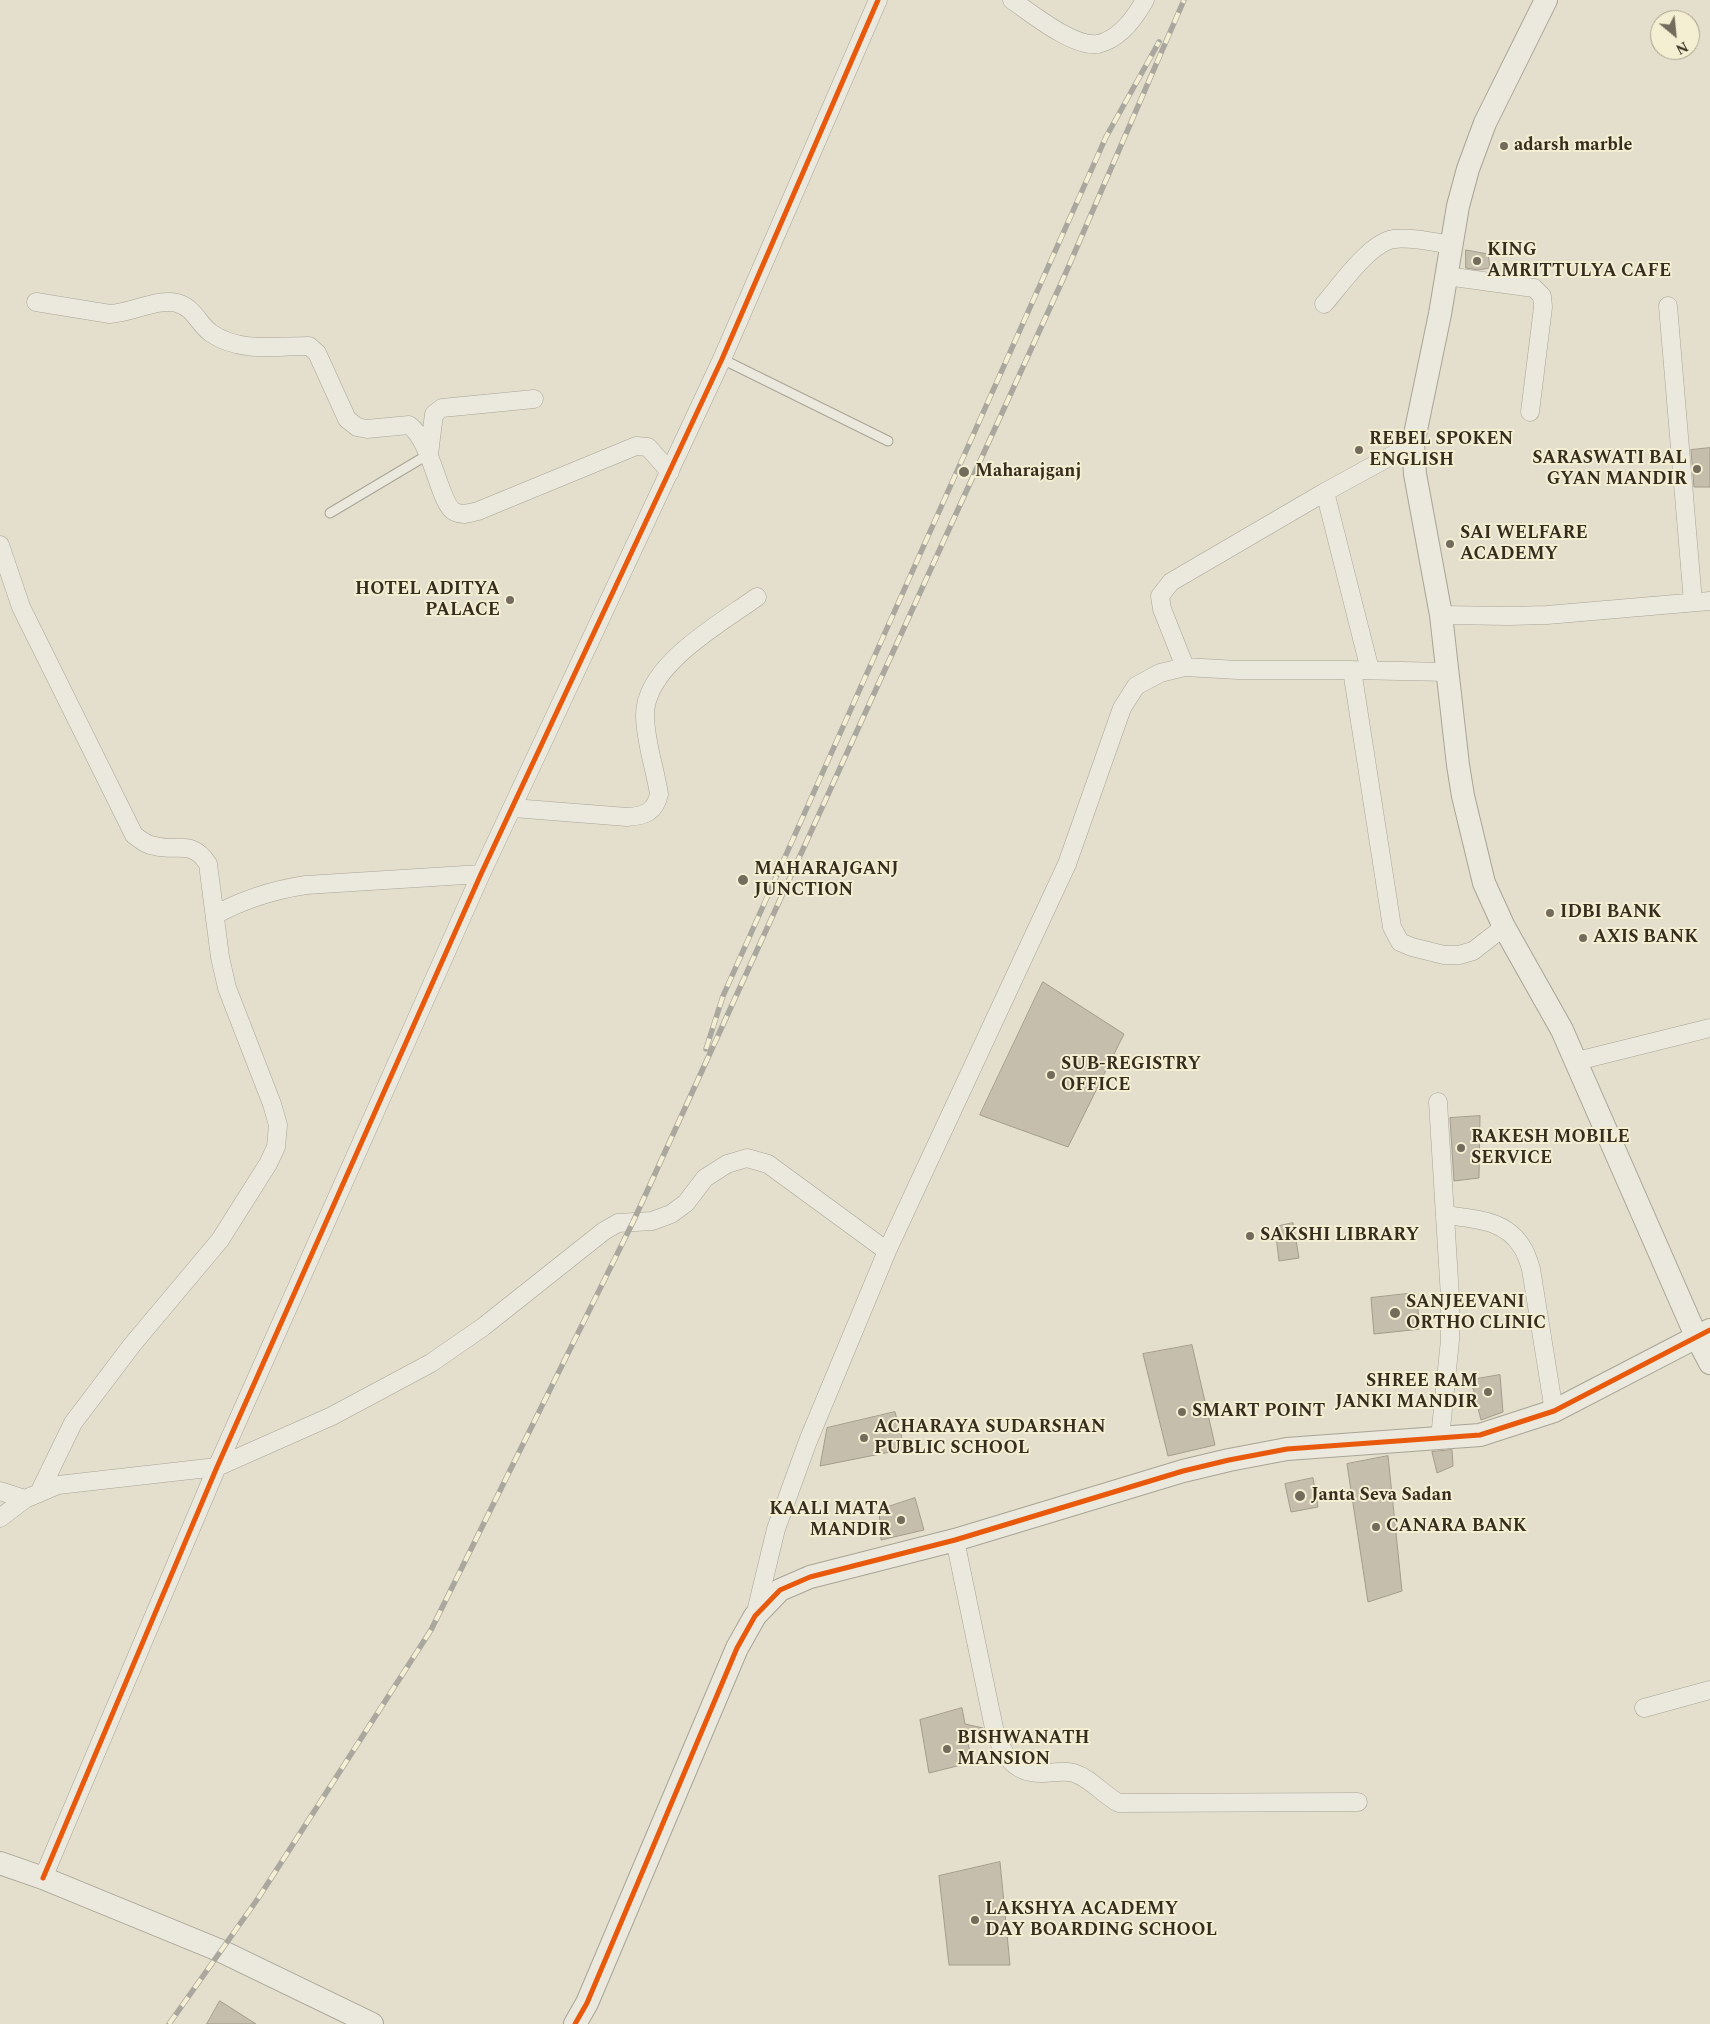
<!DOCTYPE html>
<html>
<head>
<meta charset="utf-8">
<style>
  body { margin:0 }
  #map { position:relative; width:1710px; height:2024px; overflow:hidden; background:#e3dfcc; font-family:Spectral,serif }
  canvas { display:block }
  .north { position:absolute; left:1650px; top:10px; width:50px; height:50px; box-sizing:border-box; background:#f4eed3; border:1px solid #a8a18b; border-radius:50%; rotate:152deg; font-size:14px; font-weight:700; line-height:20px; text-align:center; color:#362d1e }
  .north::after { content:''; display:block; margin:auto; width:18px; height:22px; background:#736b5b; clip-path:polygon(50% 0,100% 100%,50% 72%,0 100%) }
</style>
</head>
<body>
<div id="map">
<canvas width="1710" height="2024"></canvas>
<div class="north">N</div>
</div>
<script>
const ctx = document.querySelector('canvas').getContext('2d');
ctx.lineJoin = 'round';
function paint(path, color) { ctx.fillStyle = color; ctx.fill(path, 'evenodd'); }
function trace(path, color, width, dash) { ctx.strokeStyle = color; ctx.lineWidth = width; ctx.lineCap = dash ? 'butt' : 'round'; ctx.setLineDash(dash || []); ctx.stroke(path); }
function write(font, color, halo, rows, align = 'center') {
  ctx.font = font + ' Spectral,serif'; ctx.lineWidth = 4; ctx.setLineDash([]); ctx.textBaseline = 'middle'; ctx.strokeStyle = halo; ctx.fillStyle = color; for (const [text, x, y, turn = 0] of rows) {
    ctx.save(); ctx.translate(x, y); ctx.rotate((+turn || 0) * Math.PI / 180); ctx.textAlign = isNaN(turn) ? turn : align; if (halo) ctx.strokeText(text, 0, 0); ctx.fillText(text, 0, 0); ctx.restore();
  }
}
const building = new Path2D(`
  M1466 250 1488 254 1490 268 1478 270 1466 268Z
  M1710 448V487H1694L1691 450Z
  M1043 982 1124 1034 1068 1147 980 1115Z
  M1480 1116 1479 1178 1454 1181 1450 1118Z
  M1293 1223 1299 1258 1279 1261 1275 1227Z
  M1415 1293 1421 1329 1374 1334 1371 1298Z
  M1192 1345 1215 1445 1168 1456 1143 1354Z
  M1500 1375 1503 1412 1481 1420 1471 1380Z
  M895 1412 905 1449 820 1466 827 1428Z
  M1452 1450 1453 1466 1437 1473 1432 1452Z
  M1388 1456 1402 1591 1368 1602 1347 1464Z
  M1313 1478 1318 1507 1291 1512 1285 1484Z
  M915 1498 924 1530 881 1540 879 1510Z
  M962 1708 965 1724 983 1728 985 1733 966 1737 973 1762 929 1773 920 1720Z
  M1000 1862 1010 1965H949L939 1876Z
  M220 2001 256 2024H207Z`);
paint(building, '#c6bead');
trace(building, '#a39b8c', 1);
const service = new Path2D(`
  M722 359 888 441
  M330 513 429 454`);
const minor = new Path2D(`
  M1012 0C1031 13 1074 48 1098 44 1120 39 1135 18 1145 0
  M1446 276 1534 288 1542 296 1543 307 1530 412
  M36 302 110 314C132 313 157 298 177 303 195 308 198 324 211 333 239 353 277 346 309 346L317 353 347 419 357 427 367 429 409 425C433 442 439 505 455 512 463 516 470 513 478 511L636 446 648 447 670 472
  M1324 304C1340 286 1370 242 1394 239 1412 237 1433 242 1451 245
  M1668 306 1693 602
  M429 454 434 414 442 408 534 399
  M1325 492 1370 670
  M0 545 21 607 134 835C141 840 146 845 155 846 178 852 192 839 208 864L220 957 227 988 272 1104 278 1125 276 1147 268 1164 220 1240 132 1345 73 1423 40 1491
  M1441 615 1509 616 1547 615 1710 601
  M1185 667 1162 609 1160 596 1171 582 1325 492 1413 444
  M1352 670 1392 927 1400 942 1412 947 1444 955H1459L1473 951 1504 927
  M513 808 627 817C645 816 655 812 659 794 655 768 645 741 645 715 645 665 721 623 757 597
  M215 915C244 899 273 890 306 885L481 874
  M1577 1061 1710 1028
  M1438 1102 1450 1297V1340L1440 1438
  M1445 1215C1474 1219 1505 1219 1522 1247 1526 1253 1529 1262 1531 1269L1554 1411
  M0 1491 25 1499
  M0 1518 25 1499 58 1485 217 1467 332 1416 431 1363 483 1327 604 1231 618 1223 652 1221 671 1214 686 1203 705 1178 727 1164 747 1158 768 1164 887 1251
  M955 1540 994 1728C1002 1754 1013 1774 1043 1773 1053 1773 1064 1770 1074 1773 1092 1779 1103 1795 1119 1803L1358 1802
  M755 1616 776 1529 808 1441 887 1251 1067 864 1122 708 1136 686 1160 673 1185 667 1238 670H1352L1448 672
  M1644 1708 1710 1690
  M43 1878 217 1467 481 874 722 359 878 0`);
const tertiary = new Path2D(`
  M1546 0 1485 123 1468 169 1458 206 1440 314 1413 444 1415 474 1441 615 1458 765 1463 796 1484 883 1504 927 1562 1030 1696 1336 1710 1363
  M0 1863 43 1878 221 1951 372 2024
  M575 2024 587 2003 737 1648 755 1616 780 1590 810 1577 955 1540 1183 1471 1229 1460 1287 1449 1480 1435 1554 1411 1710 1330`);
trace(service, '#a8a496', 11);
trace(minor, '#a8a496', 19);
trace(tertiary, '#a8a496', 24);
trace(service, '#ebe8de', 9);
trace(minor, '#ebe8de', 18);
trace(tertiary, '#ebe8de', 22);
const rail = new Path2D(`
  M706 1049 723 996 1106 137 1159 42
  M169 2024 259 1897 431 1630 633 1222 1064 277 1184 0`);
trace(rail, '#aaa89e', 5.5);
trace(rail, '#f4eed3', 4, [11]);
trace(new Path2D(`
  M43 1878 217 1467 481 874 722 359 878 0
  M575 2024 587 2003 737 1648 755 1616 780 1590 810 1577 955 1540 1183 1471 1229 1460 1287 1449 1480 1435 1554 1411 1710 1330`), '#e8590c', 5);
for (const [x, y, r, color] of [
  [1504,146,5,"#736b5b"],
  [1477,261,5,"#736b5b"],
  [1359,450,5,"#736b5b"],
  [1697,469,5,"#736b5b"],
  [964,472,6,"#736b5b"],
  [1450,544,5,"#736b5b"],
  [510,600,5,"#736b5b"],
  [743,880,6,"#736b5b"],
  [1550,913,5,"#736b5b"],
  [1583,938,5,"#736b5b"],
  [1051,1075,5,"#736b5b"],
  [1461,1148,5,"#736b5b"],
  [1250,1236,5,"#736b5b"],
  [1395,1313,6,"#736b5b"],
  [1488,1392,5,"#736b5b"],
  [1182,1412,5,"#736b5b"],
  [864,1438,5,"#736b5b"],
  [1300,1496,6,"#736b5b"],
  [901,1520,5,"#736b5b"],
  [1376,1527,5,"#736b5b"],
  [947,1749,5,"#736b5b"],
  [975,1920,5,"#736b5b"]
]) { const dot = new Path2D(); dot.arc(x, y, r, 0, 2 * Math.PI); ctx.fillStyle = color; ctx.fill(dot); trace(dot, '#f4eed3', 2); }
write('bold 18px', '#362d1e', '#f4eed3', [
  ["adarsh marble",1514,146],
  ["KING",1487,251],
  ["AMRITTULYA CAFE",1487,272],
  ["REBEL SPOKEN",1369,440],
  ["ENGLISH",1369,461],
  ["SARASWATI BAL",1687,459,"right"],
  ["GYAN MANDIR",1687,480,"right"],
  ["Maharajganj",975,472],
  ["SAI WELFARE",1460,534],
  ["ACADEMY",1460,555],
  ["HOTEL ADITYA",500,590,"right"],
  ["PALACE",500,611,"right"],
  ["MAHARAJGANJ",754,870],
  ["JUNCTION",754,891],
  ["IDBI BANK",1560,913],
  ["AXIS BANK",1593,938],
  ["SUB-REGISTRY",1061,1065],
  ["OFFICE",1061,1086],
  ["RAKESH MOBILE",1471,1138],
  ["SERVICE",1471,1159],
  ["SAKSHI LIBRARY",1260,1236],
  ["SANJEEVANI",1406,1303],
  ["ORTHO CLINIC",1406,1324],
  ["SHREE RAM",1478,1382,"right"],
  ["JANKI MANDIR",1478,1403,"right"],
  ["SMART POINT",1192,1412],
  ["ACHARAYA SUDARSHAN",874,1428],
  ["PUBLIC SCHOOL",874,1449],
  ["Janta Seva Sadan",1311,1496],
  ["KAALI MATA",891,1510,"right"],
  ["MANDIR",891,1531,"right"],
  ["CANARA BANK",1386,1527],
  ["BISHWANATH",957,1739],
  ["MANSION",957,1760],
  ["LAKSHYA ACADEMY",985,1910],
  ["DAY BOARDING SCHOOL",985,1931]
], 'left');
</script>
</body>
</html>
